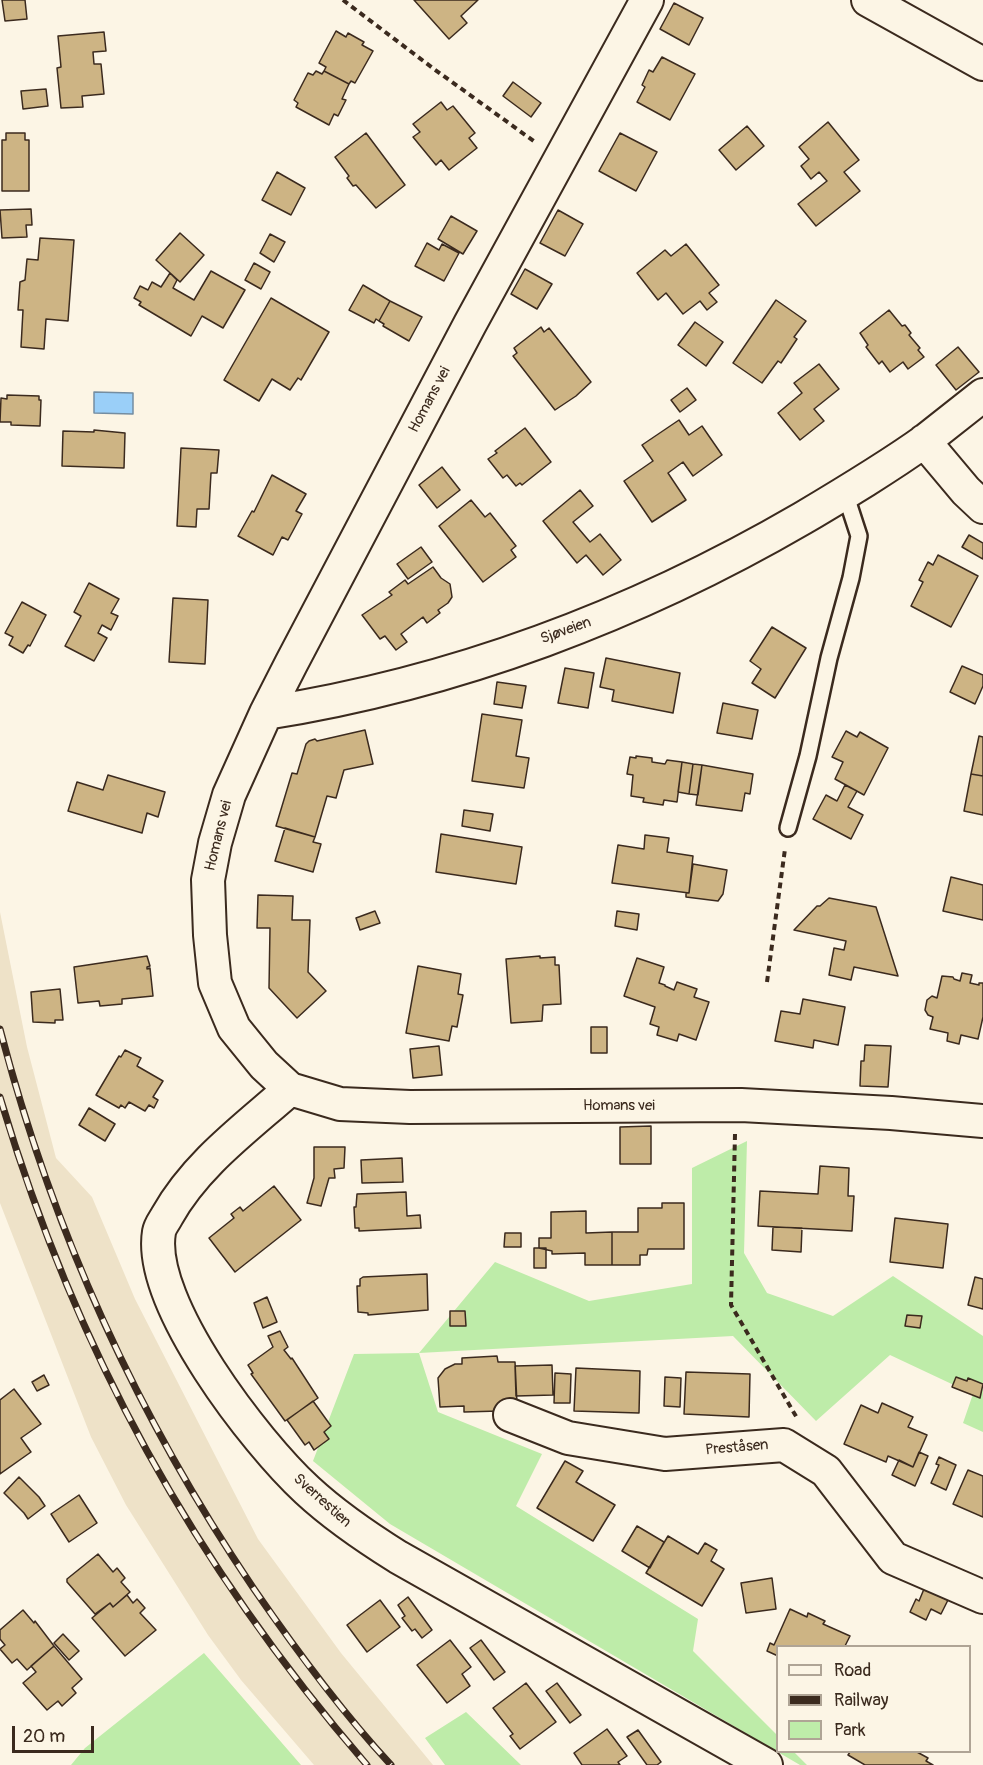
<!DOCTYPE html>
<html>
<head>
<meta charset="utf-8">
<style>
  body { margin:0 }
  #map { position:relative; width:983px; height:1765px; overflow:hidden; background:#fcf5e5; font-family:Pangolin,sans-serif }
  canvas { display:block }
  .legend { position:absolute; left:776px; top:1645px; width:195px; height:108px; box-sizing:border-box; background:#fcf5e5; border:2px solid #afa495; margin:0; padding:8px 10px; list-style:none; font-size:18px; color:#3b2a1e }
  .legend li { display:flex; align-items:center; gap:12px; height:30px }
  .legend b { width:30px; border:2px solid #afa495 }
  .scale { position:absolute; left:12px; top:1726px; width:82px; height:27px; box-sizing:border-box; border:3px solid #3b2a1e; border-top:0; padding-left:8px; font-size:18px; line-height:21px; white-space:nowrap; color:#3b2a1e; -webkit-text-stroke:4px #fcf5e5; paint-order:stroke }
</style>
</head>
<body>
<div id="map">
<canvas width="983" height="1765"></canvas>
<ul class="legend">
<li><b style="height:8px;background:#fcf5e5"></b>Road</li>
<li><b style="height:8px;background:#3b2a1e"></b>Railway</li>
<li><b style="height:16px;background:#beeca9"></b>Park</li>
</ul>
<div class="scale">20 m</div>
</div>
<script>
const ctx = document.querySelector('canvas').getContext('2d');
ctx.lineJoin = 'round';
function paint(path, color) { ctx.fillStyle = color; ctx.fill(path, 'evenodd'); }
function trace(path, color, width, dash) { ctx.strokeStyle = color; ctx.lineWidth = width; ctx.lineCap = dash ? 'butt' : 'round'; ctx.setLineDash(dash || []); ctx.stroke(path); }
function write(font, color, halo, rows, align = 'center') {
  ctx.font = font + ' Pangolin,sans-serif'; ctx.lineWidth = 6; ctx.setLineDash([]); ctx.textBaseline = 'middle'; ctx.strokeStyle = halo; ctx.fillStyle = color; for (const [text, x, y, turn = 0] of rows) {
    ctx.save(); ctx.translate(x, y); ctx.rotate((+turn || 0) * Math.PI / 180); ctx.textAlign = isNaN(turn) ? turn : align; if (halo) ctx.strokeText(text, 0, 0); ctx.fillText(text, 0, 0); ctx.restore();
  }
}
paint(new Path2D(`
  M0 912 27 1047 56 1158 92 1197 135 1299 258 1539 341 1653 433 1765H314L241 1680 208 1635 126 1505 91 1437 0 1203Z`), '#eee2c8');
paint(new Path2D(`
  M747 1141 744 1253 767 1293 833 1316 893 1276 983 1336V1432L963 1423 973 1394 890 1355 816 1421 733 1336 419 1353 438 1412 542 1454 516 1506 698 1619 693 1651 777 1735 778 1752H794L807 1765H800L390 1524 313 1461 354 1354 419 1353 495 1262 589 1301 692 1284V1168Z
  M204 1653 301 1765H71L85 1748Z
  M466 1712 521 1765H445L425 1738Z`), '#beeca9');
const water = new Path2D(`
  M94 392 133 393V414L94 413Z`);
paint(water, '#9acff8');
trace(water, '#748da1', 1.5);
const building = new Path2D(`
  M2 0H25L27 19 5 21Z
  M414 0H478L461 16 467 23 449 39Z
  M674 3 703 18 689 45 660 29Z
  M336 31 346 37 348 33 364 42 362 45 373 51 355 83 351 81 349 84 324 71 326 67 319 63Z
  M104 32 106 51 93 52 94 64H101L104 94 82 96 83 107 61 108 57 68 61 67 58 36Z
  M662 57 695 74 670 120 637 102 645 87 642 85 649 70 653 72Z
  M316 71 322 74 324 71 349 84 342 99 346 100 338 116 334 114 329 125 296 107 298 103 294 100 308 73 313 75Z
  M513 82 541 103 531 117 503 96Z
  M46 89 48 106 23 109 21 91Z
  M441 102 447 110 453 106 475 133 469 138 477 148 449 170 441 160 436 165 413 137 420 132 413 124Z
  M828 122 859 160 844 172 860 191 816 226 798 204 827 181 819 172 811 179 801 166 809 159 799 147Z
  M747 126 764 146 736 170 719 150Z
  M6 133H25V140H29V191H2V140H6Z
  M366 133 405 185 376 208 356 185 353 186 347 178 349 176 335 157Z
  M620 133 657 152 636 191 599 171Z
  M277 172 305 188 291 215 262 200Z
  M31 209 32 225H26L27 237 2 238 0 210Z
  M558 210 583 224 565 256 540 243Z
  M451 216 477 231 463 254 438 239Z
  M180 233 204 255 180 282 156 260Z
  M270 234 285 242 274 262 260 253Z
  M40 238 74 240 68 321 46 319 44 349 21 347 23 310H18L20 282 25 280 27 259 38 260Z
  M427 243 439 250 442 244 459 253 444 281 415 266Z
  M686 244 719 285 709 293 717 302 707 310 700 301 683 314 666 293 658 300 637 273 665 250 671 256Z
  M254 263 270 272 261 289 245 280Z
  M525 269 552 284 537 309 511 294Z
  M211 271 245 290 223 328 202 316 191 336 139 305 141 302 134 298 140 286 148 290 152 282 161 287 170 273 177 280 173 288 194 300Z
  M363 285 390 301 379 321 376 319 374 323 349 310Z
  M271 298 329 332 301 380 298 378 290 390 272 379 259 401 224 380Z
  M776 300 806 321 794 337 797 339 781 363 778 361 762 383 733 363Z
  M390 301 422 317 409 341 383 326 384 324 379 321Z
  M889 310 902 326 905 325 911 333 909 335 920 348 918 350 924 357 908 369 903 362 890 372 882 361 879 364 866 347 868 345 860 333Z
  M695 322 723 342 706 366 678 345Z
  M541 327 544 332 549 328 591 382 576 396 555 410 513 356 517 353 514 348Z
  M958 347 979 372 956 390 936 365Z
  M819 364 839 389 814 409 824 421 800 440 778 413 802 393 794 383Z
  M687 388 696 400 680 412 671 400Z
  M7 395 39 396V400H41L40 426 11 425V422H0L1 398 7 399Z
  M679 420 689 435 702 426 722 455 693 476 683 462 668 473 686 500 652 522 624 481 653 461 642 445Z
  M525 428 551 462 522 485 520 483 516 486 507 475 503 478 488 459 497 453 495 451Z
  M94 430 125 433 124 468 62 466 63 431 94 432Z
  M181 448 219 450 217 473H211L209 509H197L196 527 177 526Z
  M442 467 460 490 437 508 419 485Z
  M272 475 306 494 296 511 302 514 288 540 282 537 273 555 238 536 252 511 254 512Z
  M580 490 593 506 573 522 590 542 600 534 621 560 603 575 586 555 577 563 543 521Z
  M471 500 485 517 490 513 516 546 511 550 516 557 483 582 439 526Z
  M969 535 983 543V559L962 547Z
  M421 547 432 562 408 579 397 564Z
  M938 555 978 576 951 627 911 606 923 582 919 580 928 562 933 565Z
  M433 567 441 578 450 584 452 597 448 603 438 610 440 613 427 623 423 617 401 634 407 642 396 650 385 636 380 639 362 615 392 595 389 592 405 580 408 584Z
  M89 583 119 599 111 613 118 616 111 630 102 625 98 633 107 638 94 661 65 646 81 616 74 612Z
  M173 598 208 600 205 664 169 662Z
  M22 602 46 615 30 646 28 645 23 653 9 645 13 637 5 633Z
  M772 627 806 648 775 698 752 683 761 669 750 661Z
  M606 658 680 673 673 713 612 701 614 690 600 687Z
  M962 666 983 675V686L975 704 950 692Z
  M565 668 594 673 588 708 558 703Z
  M497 682 526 686 522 708 494 704Z
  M723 703 758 710 752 739 717 733Z
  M482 714 522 720 516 756 529 758 524 788 472 781Z
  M365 730 373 764 344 770 336 798 327 796 315 837 276 826 292 773 297 774 306 744 309 741 315 739 317 741Z
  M846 731 857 737 860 732 888 748 864 795 835 779 843 762 832 757Z
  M979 736 983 737V776L971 774Z
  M636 756 652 758V762L665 764 667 760 682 762 677 802 664 800 663 805 643 802 644 798 631 796 633 775 627 774 630 757 636 758Z
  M682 762 693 764 689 794 678 792Z
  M693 764 702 765 698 795 689 794Z
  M702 765 753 774 750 794 745 793 742 811 696 805Z
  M971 774 983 776V815L964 811Z
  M108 775 165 792 158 817 147 813 142 833 68 811 77 782 103 790Z
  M845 785 857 791 848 807 863 815 851 839 813 819 826 795 837 801Z
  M464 810 493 814 490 831 462 826Z
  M285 828 315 837 313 842 321 844 313 872 275 861Z
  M441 834 522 847 516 884 436 872Z
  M645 835 669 838 667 852 693 856 689 893 612 883 618 845 644 849Z
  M693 864 727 870 723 894 718 901 686 897V893H689Z
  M951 877 983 885V920L943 911Z
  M258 895 293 896 292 920H310L308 972 326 991 297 1018 269 988 270 928H257Z
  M829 898 876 907 898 976 854 967 851 980 829 975 834 948 844 950 846 941 794 930 817 906H820Z
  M375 911 380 923 360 930 356 918Z
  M617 911 639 914 637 930 615 926Z
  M147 956 150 966 147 967V969L150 968 153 996 122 999V1004L100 1006 99 1001 78 1003 74 967Z
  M540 956V958L555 957V965H559L561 1004 543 1005 542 1021 511 1023 506 959Z
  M637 958 664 967 659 983 665 985V986L674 990 677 982 697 989 694 997 709 1002 696 1040 679 1034 677 1041 657 1035 659 1027 650 1024 655 1007 624 996Z
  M418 966 461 974 458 994 463 995 457 1027 452 1026 449 1041 406 1033Z
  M962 973 972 975 970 983 979 985V983H983V1017L978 1039 961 1035 959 1044 947 1041 948 1033 930 1029 933 1017 928 1015 925 1010 927 1000 932 996 937 998 942 976 953 977 954 979 960 981Z
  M60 989 63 1020H55V1023L33 1022 31 992Z
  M803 999 845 1007 838 1045 814 1040 813 1048 775 1041 781 1011 800 1014Z
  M591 1027H607V1053H591Z
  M865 1045 891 1046 888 1087 860 1086 861 1061H864Z
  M439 1046 442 1075 413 1078 410 1049Z
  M125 1050 141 1058 137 1066 163 1081 153 1097 158 1100 154 1108 149 1105 145 1111 129 1102 125 1108 121 1105 119 1108 96 1095 119 1056 121 1057Z
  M89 1108 115 1124 105 1141 79 1125Z
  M651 1126V1164H620V1127Z
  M314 1147H345L344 1168 334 1169 335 1178H329L321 1206 307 1203 314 1178Z
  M402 1158 403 1182 362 1183 361 1160Z
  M820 1166 849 1168 848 1196H854L852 1231 758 1226 760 1191 818 1194Z
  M274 1186 301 1220 235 1272 209 1238 234 1218 231 1214 240 1207 243 1211Z
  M406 1192 407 1216 420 1215 421 1228 359 1231V1228H355L354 1207H356L357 1194Z
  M662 1203H684V1249H648L647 1255H640V1265H612V1232H638V1208H662Z
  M586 1211V1233L612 1232V1265H585V1253L552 1254V1251L539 1248V1238H551V1212Z
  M895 1218 948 1224 943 1268 890 1262Z
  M773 1227 802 1228 801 1252 772 1250Z
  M505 1233H521V1247H504Z
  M534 1248H546V1268H534Z
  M427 1274 428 1310 368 1315V1313L358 1312 357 1286H360V1279L363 1277Z
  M975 1277 983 1279V1309L968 1305Z
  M267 1297 277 1322 263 1328 254 1303Z
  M450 1311H465L466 1326H450Z
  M907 1315 922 1316 920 1328 905 1326Z
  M280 1331 288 1347 284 1350 291 1359 292 1358 318 1398 285 1421 251 1374 253 1373 248 1365 273 1347 268 1336Z
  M497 1356 498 1362H515L517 1404 499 1411 464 1412V1406L440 1407 438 1378 445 1369 455 1364H462V1358Z
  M552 1365 553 1395 516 1396 515 1366Z
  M576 1368 640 1371 639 1413 574 1411Z
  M686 1372 750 1374 749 1417 684 1414Z
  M555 1373 571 1374 570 1403H554Z
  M44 1375 49 1385 37 1391 32 1382Z
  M665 1377 681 1378 680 1407 664 1406Z
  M956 1377 967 1381 968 1378 983 1384 980 1398 952 1387Z
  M14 1389 41 1424 21 1438 31 1452 0 1474V1400Z
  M313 1401 331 1426 324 1432 329 1439 314 1450 309 1442 305 1445 287 1420Z
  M882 1403 913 1417 908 1427 927 1435 913 1467 888 1456 886 1462 844 1444 861 1405 878 1413Z
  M919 1452 928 1456 915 1486 892 1475 899 1460 913 1467Z
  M939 1457 956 1465 946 1490 931 1483 939 1465 936 1464Z
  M565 1461 583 1471 576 1482 615 1505 593 1541 537 1508Z
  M968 1470 983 1476V1517L953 1504Z
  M19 1477 39 1497 45 1506 28 1519 24 1513 4 1493Z
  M79 1495 97 1523 69 1542 51 1514Z
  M637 1526 664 1542 650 1568 622 1551Z
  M668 1536 698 1554 705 1543 717 1550 711 1561 724 1569 702 1606 646 1573Z
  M98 1554 113 1572 117 1568 125 1578 121 1582 130 1592 113 1607 110 1603 95 1614 67 1582V1579Z
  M772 1578 776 1609 746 1613 741 1583Z
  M924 1589 948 1600 941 1614 931 1609 926 1620 910 1612 916 1599 919 1601Z
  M127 1595 133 1603 137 1599 145 1608 140 1613 156 1630 125 1656 92 1618 110 1603 113 1607Z
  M408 1597 432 1630 422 1638 415 1629 412 1631 402 1618 405 1616 398 1605Z
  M380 1600 400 1627 367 1652 347 1625Z
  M790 1609 807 1617 808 1613 825 1621 823 1624 850 1636 845 1646H778V1656L767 1651 770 1643 774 1645Z
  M23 1610 34 1623 35 1621 54 1646 27 1670 17 1659 12 1663 0 1649 5 1645 0 1639V1630Z
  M63 1634 79 1651 69 1660 54 1643Z
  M450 1640 471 1667 462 1674 470 1686 447 1703 417 1665Z
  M481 1640 505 1672 494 1680 470 1648Z
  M54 1646 82 1679 72 1688 76 1693 62 1706 58 1701 47 1710 23 1683 36 1672 31 1666Z
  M526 1683 556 1722 520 1749 510 1736 513 1734 493 1708Z
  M557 1683 581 1715 570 1723 546 1691Z
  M607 1729 627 1756 618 1762 620 1765H582L574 1753Z
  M638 1730 661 1762 657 1765H647L627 1737Z
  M850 1752H917L928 1758 926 1761 933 1765H865L848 1755Z`);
paint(building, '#cdb484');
trace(building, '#3b2a1e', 1.5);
const service = new Path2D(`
  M788 828 808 756 829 658 851 578 859 536 845 493`);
const minor = new Path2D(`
  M647 0 470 324 291 664 266 713 229 795 215 843 208 880 210 935 215 983 234 1028 264 1065 290 1089 340 1104 410 1107 741 1105 891 1113 983 1121
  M868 0 983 64
  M924 441 966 491 983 507
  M266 713C456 683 638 614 803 518 845 493 887 468 926 440 945 425 964 410 983 395
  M290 1089C246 1128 196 1164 167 1216 165 1220 160 1226 159 1232 147 1303 256 1443 307 1490 335 1516 366 1537 398 1557L766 1765
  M510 1415 568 1438 665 1454 784 1445 826 1471 893 1558 983 1597`);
trace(service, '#3b2a1e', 20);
trace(minor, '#3b2a1e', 36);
trace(new Path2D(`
  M343 0 434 69 535 142
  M767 982 785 849
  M735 1134 731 1305 797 1418`), '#3b2a1e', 4, [6, 4.5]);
trace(service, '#fcf5e5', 15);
trace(minor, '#fcf5e5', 32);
const rail = new Path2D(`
  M0 1029C52 1229 138 1418 254 1589 296 1650 341 1711 391 1765
  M0 1097C75 1350 195 1566 367 1765`);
trace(rail, '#3b2a1e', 7);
trace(rail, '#fcf5e5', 4.5, [14]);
write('15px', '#3b2a1e', '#fcf5e5', [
  ["Homans vei",430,400,-62],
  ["Sjøveien",566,631,-20],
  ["Homans vei",219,836,-76],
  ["Homans vei",619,1106],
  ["Preståsen",737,1448,-5],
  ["Sverrestien",322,1501,42]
]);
</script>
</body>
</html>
